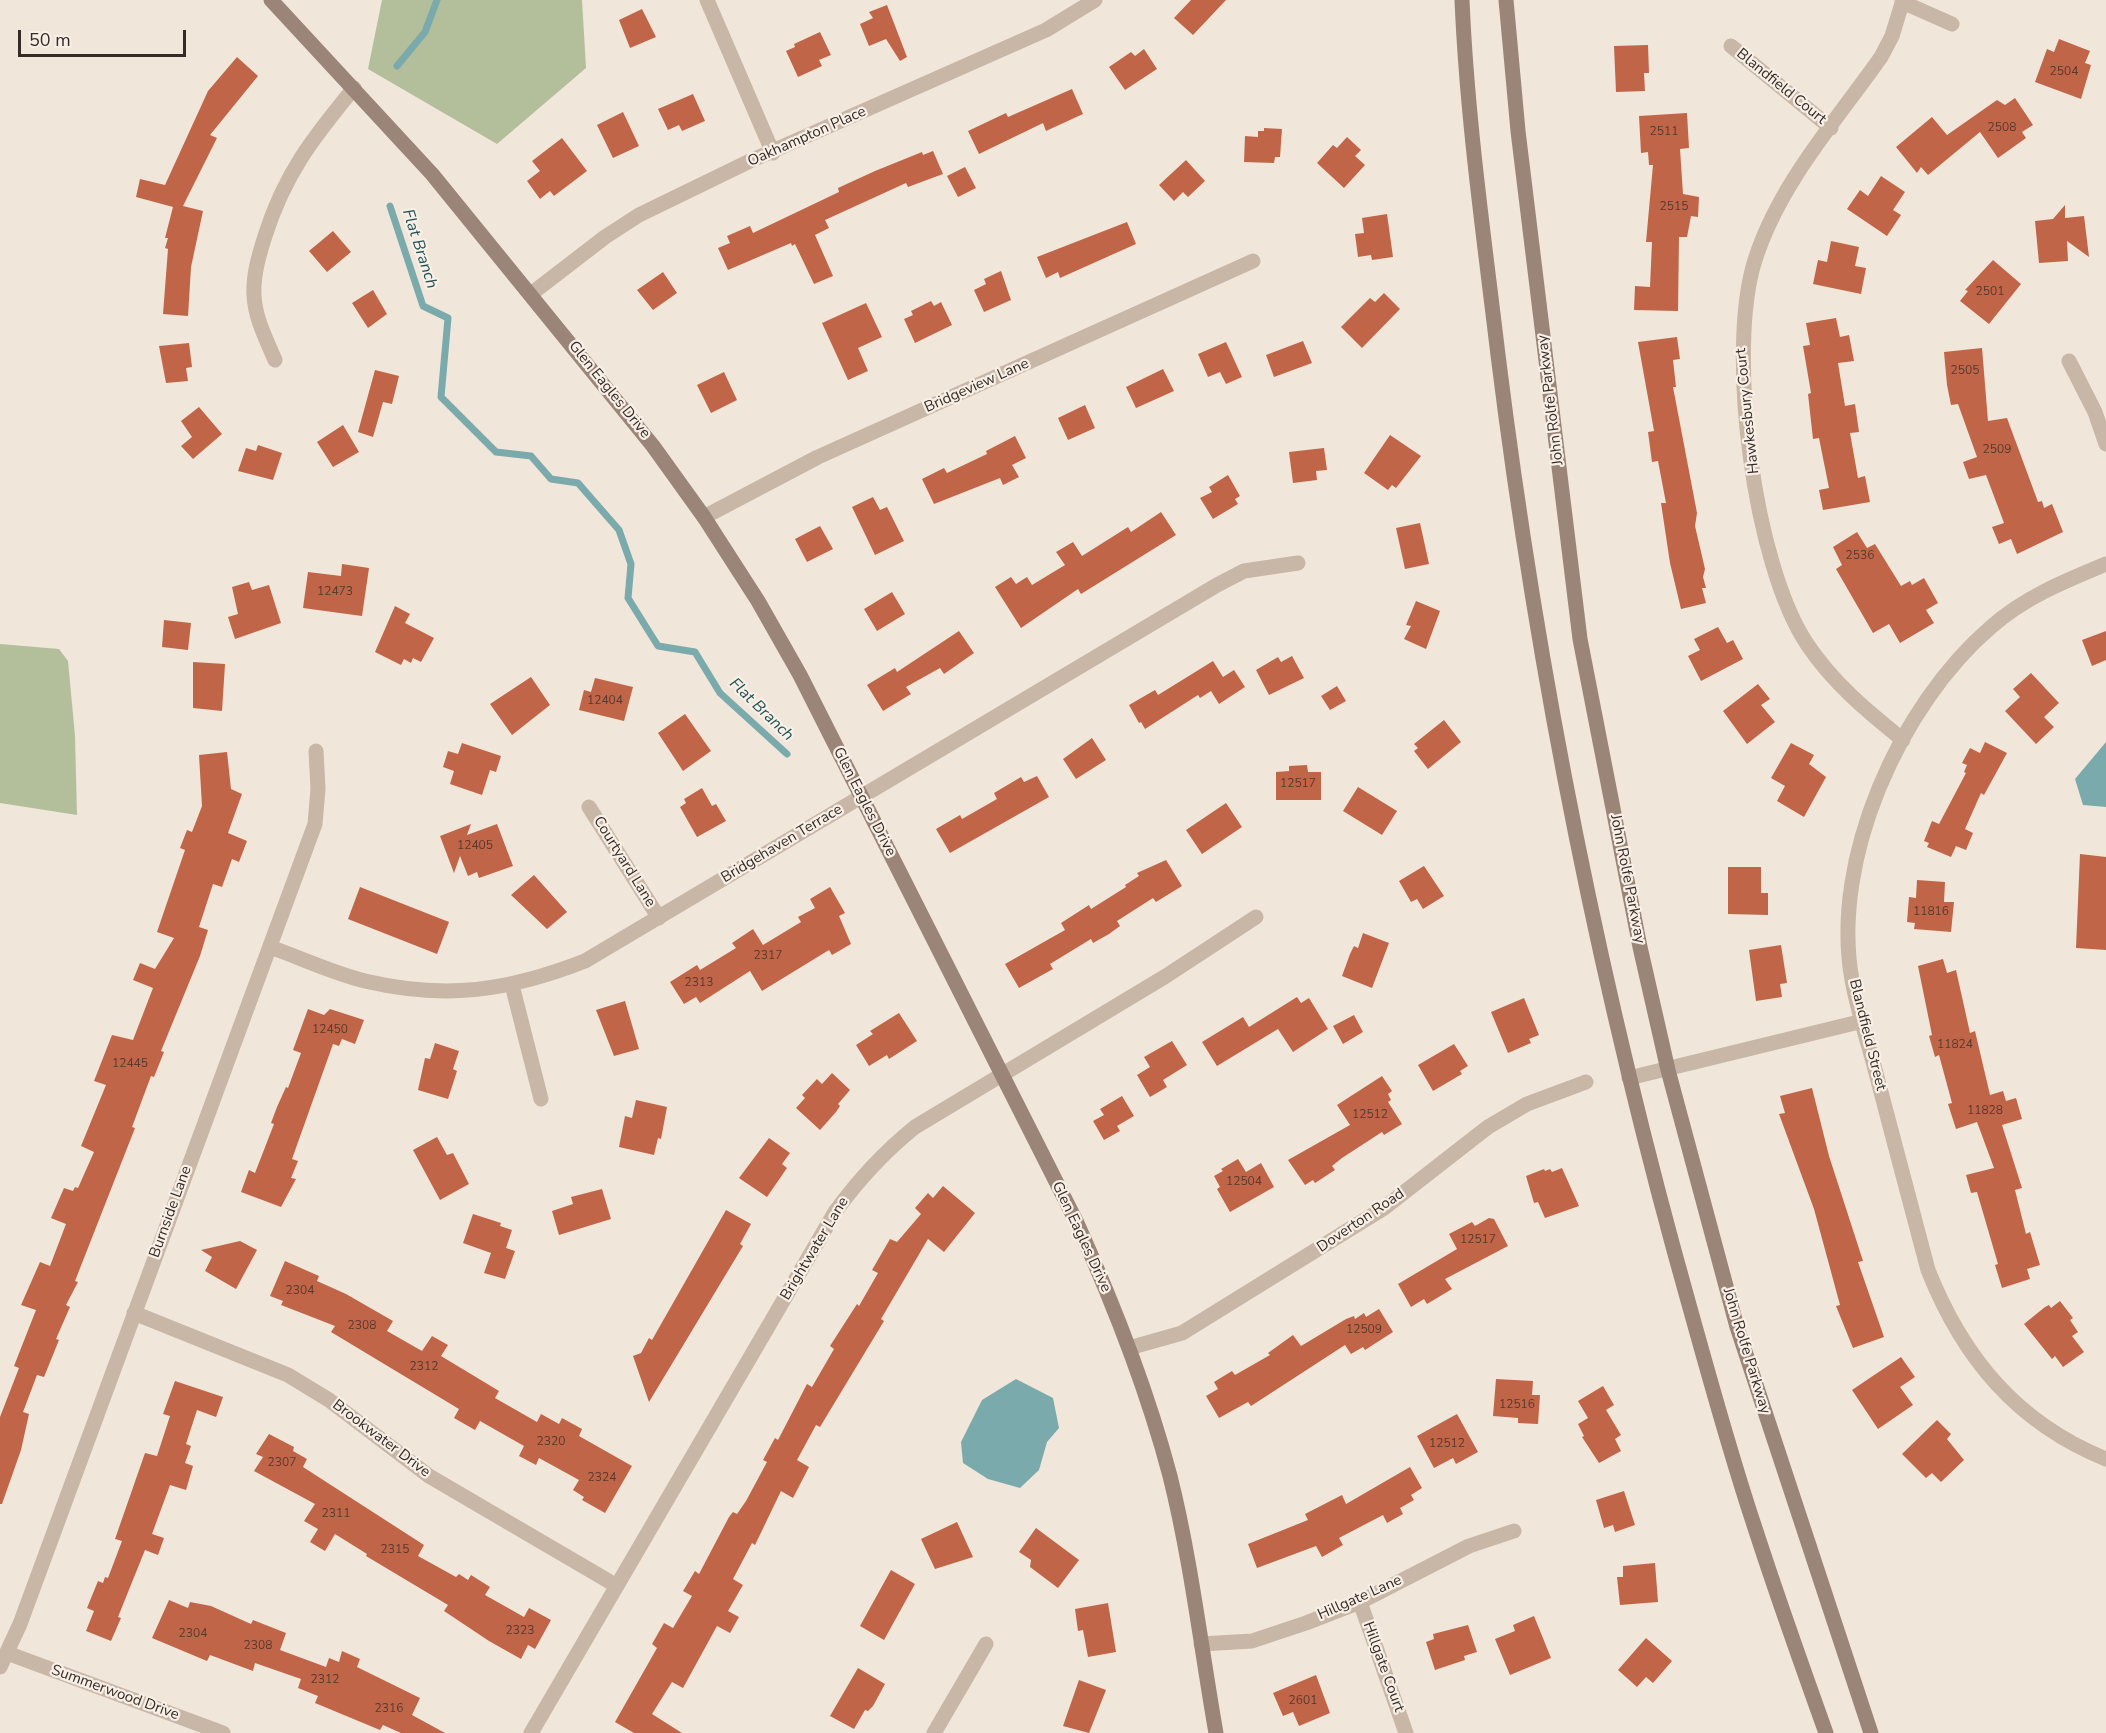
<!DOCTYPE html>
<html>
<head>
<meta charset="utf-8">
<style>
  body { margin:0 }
  #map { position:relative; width:2106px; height:1733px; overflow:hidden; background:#f0e6da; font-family:"Nunito Sans",sans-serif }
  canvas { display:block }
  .scale { position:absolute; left:18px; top:30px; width:168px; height:27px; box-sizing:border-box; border:3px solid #352b27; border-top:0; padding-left:8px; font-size:18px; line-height:21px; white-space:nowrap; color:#352b27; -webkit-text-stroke:4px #f8f0e6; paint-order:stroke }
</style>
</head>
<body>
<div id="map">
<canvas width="2106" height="1733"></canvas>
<div class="scale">50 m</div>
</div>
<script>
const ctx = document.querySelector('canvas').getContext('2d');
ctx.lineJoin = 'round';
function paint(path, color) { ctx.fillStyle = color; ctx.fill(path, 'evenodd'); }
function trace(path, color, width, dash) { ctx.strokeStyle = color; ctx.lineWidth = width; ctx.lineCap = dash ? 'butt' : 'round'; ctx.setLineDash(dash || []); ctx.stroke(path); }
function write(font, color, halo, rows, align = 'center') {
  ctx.font = font + ' "Nunito Sans",sans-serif'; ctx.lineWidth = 4.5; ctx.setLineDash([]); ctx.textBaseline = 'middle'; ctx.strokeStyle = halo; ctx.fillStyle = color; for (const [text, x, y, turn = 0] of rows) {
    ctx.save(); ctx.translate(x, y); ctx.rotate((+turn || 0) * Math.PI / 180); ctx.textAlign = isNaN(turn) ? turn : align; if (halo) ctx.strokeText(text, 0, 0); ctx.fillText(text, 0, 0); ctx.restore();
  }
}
paint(new Path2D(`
  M382 0H582L586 68 497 144 368 69Z
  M0 644 59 649 68 661 75 736 77 815 0 803Z`), '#b3bf9b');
paint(new Path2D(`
  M2106 742V807L2083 805 2075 779Z
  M1016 1379 1053 1398 1059 1428 1047 1442 1039 1470 1020 1488 988 1479 963 1463 961 1442 982 1400Z`), '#7baaac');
trace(new Path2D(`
  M397 66 425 32 437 0
  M390 206 423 306 448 318 441 397 496 452 531 456 551 479 578 483 619 530 631 564 628 598 658 646 695 652 720 693 787 754`), '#7baaac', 7);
paint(new Path2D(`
  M1191 0H1226L1193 35 1174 18Z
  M887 5 907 57 900 61 886 39 869 46 860 24 873 18 869 12Z
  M642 9 656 37 630 48 619 20Z
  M820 32 831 55 819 60 822 66 798 77 786 51 795 47 794 44Z
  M2059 39 2090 51 2085 63 2091 65 2081 99 2035 82 2047 49 2054 52Z
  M1648 45 1649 73H1644L1645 91 1616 92 1614 46Z
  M1144 49 1157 69 1125 90 1109 67 1131 52 1135 56Z
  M237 57 258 76 210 135 217 138 183 206 203 211 191 267 188 316 163 314 168 249 165 248 168 238H165L173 207 136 197 140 179 165 185 208 91Z
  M1072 89 1083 114 1046 131 1043 123 979 154 968 131 1006 113 1008 117Z
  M693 94 705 121 682 131 679 125 668 130 658 109Z
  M2015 98 2033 125 2022 132 2026 138 1998 158 1980 132 1928 175 1921 167 1917 173 1896 147 1932 117 1947 135 1997 100 2005 105Z
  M623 112 639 146 613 158 597 125Z
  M1687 113 1689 148 1680 149 1683 194 1699 197 1698 217 1691 216 1687 237H1679L1678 311 1634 310 1635 286 1650 287 1652 242H1646L1653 165H1649L1648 152 1641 153 1639 116Z
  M1264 128 1282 129 1280 157H1275L1274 163 1244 162 1245 136 1258 137V131H1264Z
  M1347 137 1361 150 1355 156 1365 165 1344 188 1317 163 1333 145 1337 148Z
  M562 138 587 171 554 196 550 191 540 199 527 181 540 171 532 161Z
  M933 151 943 174 908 187 906 183 825 220 829 228 815 235 833 276 814 284 795 244 792 246 791 243 728 270 718 248 730 243 727 236 750 226 753 233 839 192 838 188 875 171 922 152 923 155Z
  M1186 160 1205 181 1188 197 1183 192 1174 201 1159 185Z
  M965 167 976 188 958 197 947 176Z
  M1881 176 1905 192 1893 210 1901 215 1887 236 1847 209 1860 190 1868 196Z
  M2065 205V218L2084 216 2089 257 2067 241 2068 261 2039 263 2035 221 2053 219Z
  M1387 214 1393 257 1372 260 1371 255 1358 257 1355 234 1364 233 1362 218Z
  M1127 222 1136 244 1060 278 1058 272 1046 278 1037 257Z
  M333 231 351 252 327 272 309 251Z
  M1831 241 1859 247 1855 266 1866 268 1861 294 1813 284 1818 260 1827 262Z
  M1993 260 2021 284 1989 324 1960 301 1968 291 1965 290Z
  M1001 271 1011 300 984 312 974 290 986 284 984 279Z
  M663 272 677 293 653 310 637 290Z
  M373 290 387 314 368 328 352 303Z
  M1384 293 1400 309 1362 348 1341 327 1370 298 1375 302Z
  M931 301 934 306 941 302 952 325 915 343 904 319 913 315 911 311Z
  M866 303 882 337 858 348 868 371 848 380 822 323Z
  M1836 318 1840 337 1849 335 1854 361 1838 363 1845 406 1855 404 1859 432 1850 433 1858 478 1865 476 1870 502 1823 510 1819 490 1829 488 1819 438 1813 439 1808 394 1811 393 1803 346 1810 345 1806 323Z
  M1677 337 1680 359 1673 360 1676 387H1673L1697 513 1695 526 1705 569 1703 577 1706 588H1702L1706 603 1681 609 1670 563 1661 503H1666L1658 461 1652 462 1648 432 1654 431 1638 342Z
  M1303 341 1312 363 1274 377 1266 355Z
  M1226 342 1242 377 1226 384 1220 372 1208 377 1198 354Z
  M189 343 192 367 186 368 188 381 166 383 159 346Z
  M1982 348 1988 421 2007 418 2038 502 2042 501 2044 508 2052 504 2063 532 2017 554 2011 539 1999 544 1992 527 2004 523 1986 475 1969 479 1963 462 1977 457 1958 404 1951 405 1947 385 1944 352Z
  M1163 369 1174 391 1136 408 1126 387Z
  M375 370 399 376 392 404 383 402 373 437 358 432Z
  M724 372 737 400 711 413 697 385Z
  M1085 405 1095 428 1068 440 1058 418Z
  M199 407 222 434 193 459 181 446 192 437 181 421Z
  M343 425 359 452 333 467 317 442Z
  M1390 435 1421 456 1396 488 1392 485 1388 490 1364 473Z
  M1015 436 1026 458 1012 465 1019 477 1003 485 1000 478 934 504 922 479 944 468 947 473 987 454 986 451Z
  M258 445 282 453 273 480 238 471 246 448 256 451Z
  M1324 448 1327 470 1316 471 1317 480 1293 483 1289 452Z
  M1228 475 1240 496 1235 499 1238 504 1213 519 1200 498 1212 492 1209 487Z
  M873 497 880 510 887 507 904 541 875 555 852 507Z
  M1161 512 1176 535 1081 594 1078 589 1021 628 995 587 1011 577 1016 584 1027 577 1032 585 1065 565 1056 552 1073 542 1082 556 1128 527 1131 532Z
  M1420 523 1429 564 1405 569 1396 528Z
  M820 526 833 549 807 562 795 539Z
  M1857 532 1867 548 1875 544 1901 586 1910 581 1912 585 1924 578 1938 603 1926 610 1934 623 1900 643 1889 624 1873 633 1836 569 1842 565 1833 547Z
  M342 564 369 568 362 616 303 608 308 572 341 576Z
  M249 582 252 590 269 585 281 623 235 639 228 617 238 614 232 587Z
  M892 592 905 614 877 631 864 609Z
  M1416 601 1440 611 1426 649 1404 639 1411 626 1406 625Z
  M395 606 410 614 405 623 434 638 421 662 413 658 411 663 404 659 401 665 375 652Z
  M164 620 191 623 188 650 162 647Z
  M1718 627 1727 643 1733 640 1743 659 1701 681 1688 656 1700 650 1694 639Z
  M959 631 974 653 944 674 940 668 906 687 911 694 883 711 867 685 895 668 897 672Z
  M2106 631V660L2092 666 2082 640Z
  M1292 656 1304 678 1269 695 1256 670 1278 657 1281 662Z
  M1213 661 1223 677 1234 670 1245 687 1219 704 1211 691 1200 698 1198 695 1145 729 1141 722 1139 723 1129 705 1155 690 1158 695Z
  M193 662 225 664 222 711 193 708Z
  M2031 673 2059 703 2044 717 2054 727 2036 744 2005 711 2020 697 2013 689Z
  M531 677 550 705 512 735 490 704Z
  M595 678 633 687 624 721 579 710 584 690 591 692Z
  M1758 684 1770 699 1761 705 1775 722 1747 744 1723 711Z
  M1337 686 1346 701 1330 710 1321 696Z
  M685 714 711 751 683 771 658 733Z
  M1444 720 1461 742 1428 769 1414 751 1418 748 1414 744Z
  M1092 738 1106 760 1076 779 1063 759Z
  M1985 742 2007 753 1984 795 1981 793 1965 829 1973 833 1966 850 1956 846 1951 857 1927 847 1929 843 1924 841 1932 821 1939 824 1966 773 1964 772 1967 765 1962 763 1970 748 1980 753Z
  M462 743 501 756 496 772 490 770 482 795 450 784 454 771 443 767 448 751 458 754Z
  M1791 743 1814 755 1809 764 1826 777 1804 817 1777 801 1785 786 1771 778Z
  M227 752 231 789 242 794 228 833 247 841 239 862 232 859 222 887 213 884 199 927 208 930 200 956 161 1051 164 1052 154 1077 151 1076 132 1127 135 1128 75 1281 78 1282 66 1305 70 1307 56 1339 59 1340 44 1377 37 1375 23 1412 29 1414 21 1450 2 1504H0V1417L19 1368 14 1366 36 1310 21 1305 40 1262 50 1266 66 1224 51 1218 64 1188 73 1191 75 1187 78 1188 94 1152 81 1146 106 1085 94 1081 112 1035 133 1040 153 988 133 980 140 963 155 969 174 938 157 932 185 850 180 848 187 830 192 832 202 806 199 755Z
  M1307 765 1308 772H1321V800H1276V772L1289 771V766Z
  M1037 776 1049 797 950 853 936 829 960 815 962 819 997 799 994 793 1021 777 1024 782Z
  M1358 787 1397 811 1382 835 1343 811Z
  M702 788 712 806 716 804 726 821 697 837 680 807 686 803 684 799Z
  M1226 803 1242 827 1202 854 1186 830Z
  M471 824 467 835 497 824 513 866 479 878 477 872 468 876 460 856 454 873 440 836Z
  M2080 854 2106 857V950L2076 948Z
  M1166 860 1182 886 1156 902 1153 898 1117 921 1120 926 1109 934 1093 943 1091 939 1050 964 1053 969 1019 988 1005 964 1065 930 1061 923 1089 905 1091 909 1126 887 1125 885 1139 876 1137 873Z
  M1424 866 1444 896 1423 909 1417 899 1411 902 1399 881Z
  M1728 867H1761V893H1768V915L1728 914Z
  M534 875 567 912 547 929 511 895Z
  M1917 880 1945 882 1944 902H1954L1951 932 1914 929 1915 923 1907 922 1909 897 1916 898Z
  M360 887 449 922 437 954 348 919Z
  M830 887 845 913 839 916 851 944 832 955 829 950 762 991 750 971 700 1003 696 997 684 1004 670 982 697 965 700 970 736 948 732 943 753 929 763 945 801 922 798 917 815 908 810 899Z
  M1363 933 1389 943 1372 988 1342 976 1350 954 1354 946 1358 948Z
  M1781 945 1787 983 1780 984 1782 997 1756 1001 1749 950Z
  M1943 959 1947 973 1956 970 1970 1033 1975 1031 1990 1095 2003 1091 2006 1101 2016 1098 2022 1119 2002 1125 2022 1188 2015 1190 2026 1234 2030 1232 2040 1265 2027 1269 2030 1279 2002 1288 1995 1265 1998 1264 1977 1192 1971 1193 1966 1175 1994 1168 1977 1122 1956 1129 1948 1104 1952 1103 1939 1055 1935 1057 1929 1036 1932 1035 1918 966Z
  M1297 997 1301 1003 1309 998 1328 1029 1293 1052 1278 1029 1217 1066 1202 1042 1243 1017 1249 1027Z
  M1524 998 1539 1035 1529 1039 1531 1043 1508 1053 1491 1012Z
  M625 1001 639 1049 614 1056 596 1010Z
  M308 1009 324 1015 330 1009 364 1020 355 1044 342 1039 339 1046 333 1044 292 1159 298 1161 291 1178 296 1179 281 1207 241 1192 249 1170 255 1173 274 1124 271 1123 277 1107 286 1087 288 1088 301 1053 293 1050Z
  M899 1013 917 1041 889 1059 887 1055 869 1066 856 1045 873 1034 870 1031Z
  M1354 1015 1363 1032 1343 1044 1333 1026Z
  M1172 1041 1187 1065 1163 1080 1167 1087 1150 1097 1137 1075 1150 1067 1144 1057Z
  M435 1043 459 1051 453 1069 457 1071 448 1099 418 1090 425 1058 430 1059Z
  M1454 1044 1468 1066 1460 1071 1462 1074 1433 1091 1418 1065Z
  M832 1073 850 1090 838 1104 840 1106 836 1112 820 1130 796 1108 805 1098 802 1095 817 1079 822 1084Z
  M1382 1076 1392 1091 1388 1094 1391 1100 1388 1102 1402 1124 1384 1135 1382 1132 1342 1158 1332 1166 1335 1170 1315 1183 1313 1180 1305 1185 1288 1160 1350 1125 1337 1105Z
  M1812 1088 1829 1156 1863 1261 1858 1262 1884 1337 1853 1348 1836 1306 1840 1305 1814 1209 1779 1114 1785 1113 1780 1096Z
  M1122 1096 1134 1116 1117 1126 1120 1131 1104 1140 1093 1121 1104 1115 1100 1109Z
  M636 1100 667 1107 661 1139 658 1138 654 1155 619 1147 625 1116 632 1118Z
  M437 1137 447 1155 453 1153 469 1184 440 1200 413 1150Z
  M769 1138 790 1153 782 1164 787 1168 767 1197 739 1178Z
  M1238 1159 1246 1172 1261 1163 1274 1187 1230 1212 1217 1189 1220 1187 1214 1176 1223 1171 1221 1169Z
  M1562 1168 1579 1206 1545 1218 1538 1202 1534 1203 1526 1176 1544 1169 1545 1171 1550 1169 1552 1172Z
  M943 1186 975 1213 944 1252 928 1239 881 1319 884 1321 820 1427 816 1425 797 1460 809 1467 793 1498 781 1491 755 1545 752 1543 733 1579 743 1585 728 1611 739 1617 730 1633 717 1626 683 1688 672 1682 652 1714 682 1733H634L615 1722 657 1648 652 1644 664 1623 673 1628 692 1596 683 1591 695 1571 699 1574 729 1517 733 1512 737 1514 746 1501 767 1462 763 1460 775 1438 778 1440 807 1384 812 1387 834 1349 830 1346 857 1304 859 1306 878 1273 872 1270 890 1239 897 1242 921 1214 915 1208 928 1193 933 1198Z
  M602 1189 611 1219 559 1235 552 1211 573 1204 571 1197Z
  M726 1210 751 1224 740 1244 743 1246 649 1402 633 1356 641 1353 649 1338 652 1340Z
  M473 1214 501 1223 500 1226 512 1230 506 1248 515 1251 505 1279 484 1273 491 1253 463 1243Z
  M1489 1218 1494 1219 1508 1246 1445 1279 1452 1289 1427 1304 1424 1299 1411 1307 1398 1284 1457 1249 1449 1234 1472 1222 1475 1226Z
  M240 1241 257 1250 236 1289 205 1271 212 1257 201 1250Z
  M285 1261 319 1276 317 1281 346 1294 393 1321 387 1331 422 1351 432 1336 448 1345 441 1356 499 1391 495 1398 537 1422 541 1414 559 1424 562 1418 582 1429 579 1436 632 1466 605 1513 582 1500 584 1497 573 1490 579 1480 539 1458 536 1465 519 1456 524 1446 480 1421 475 1430 454 1418 459 1409 331 1332 335 1326 281 1305 283 1301 270 1296Z
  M2060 1301 2073 1318 2070 1320 2078 1332 2072 1336 2084 1352 2063 1367 2055 1356 2052 1359 2024 1324 2045 1307 2049 1305 2051 1308Z
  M1379 1309 1393 1332 1365 1350 1363 1347 1351 1354 1345 1345 1251 1406 1248 1402 1219 1418 1206 1396 1218 1389 1214 1382 1232 1371 1235 1375 1270 1355 1268 1353 1293 1335 1301 1346 1346 1319 1354 1316 1355 1319 1364 1313 1366 1317Z
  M1901 1357 1915 1377 1900 1387 1913 1405 1878 1429 1852 1390Z
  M1496 1379 1533 1381 1532 1395H1540L1538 1424 1518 1423V1418L1493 1416Z
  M175 1381 223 1397 216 1417 197 1410 186 1444 191 1446 185 1463 193 1466 186 1490 170 1485 152 1534 164 1538 158 1555 145 1550 118 1617 121 1618 111 1641 86 1631 94 1611 87 1608 98 1581 103 1583 105 1577 108 1578 122 1541 115 1539 145 1453 157 1456 170 1416 163 1414Z
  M1603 1386 1614 1405 1606 1410 1621 1435 1615 1439 1621 1451 1599 1463 1582 1437 1584 1436 1578 1424 1588 1418 1578 1401Z
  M1457 1414 1478 1452 1456 1464 1453 1458 1434 1468 1417 1436Z
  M1937 1420 1951 1434 1947 1439 1964 1460 1941 1482 1932 1473 1926 1478 1902 1454Z
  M269 1434 294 1447 293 1451 307 1459 303 1467 424 1545 418 1556 456 1577 459 1574 468 1580 471 1575 490 1587 485 1595 524 1617 529 1608 551 1620 535 1649 528 1645 521 1659 489 1641 444 1611 448 1605 366 1556 367 1554 335 1534 325 1551 310 1542 318 1529 304 1521 315 1504 254 1471 263 1457 256 1454Z
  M1410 1467 1422 1488 1411 1495 1414 1500 1400 1508 1403 1514 1387 1523 1383 1515 1339 1538 1343 1545 1322 1557 1316 1546 1257 1568 1248 1544 1308 1520 1305 1514 1342 1495 1346 1504Z
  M1624 1491 1635 1525 1615 1532 1613 1525 1604 1528 1596 1500Z
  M957 1522 973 1557 935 1569 921 1539Z
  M1036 1528 1079 1560 1058 1588 1030 1567 1031 1560 1019 1552Z
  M1655 1563 1658 1602 1620 1605 1617 1577H1623V1566Z
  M891 1570 915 1584 884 1640 860 1626Z
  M169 1600 188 1608 190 1602 211 1606 251 1624 253 1620 286 1633 280 1650 326 1667 329 1658 339 1662 342 1651 360 1659 357 1667 420 1698 412 1715 445 1733H401L383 1725 380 1730 315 1703 318 1696 298 1688 301 1679 255 1663 253 1671 210 1655 207 1661 152 1638Z
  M1108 1603 1116 1652 1088 1657 1083 1630 1078 1631 1075 1609Z
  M1534 1616 1551 1658 1510 1675 1495 1639 1515 1631 1513 1625Z
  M1468 1625 1477 1652 1464 1656 1465 1660 1435 1670 1426 1642 1434 1639 1433 1634Z
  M1646 1638 1672 1661 1653 1683 1646 1677 1637 1687 1618 1670Z
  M858 1668 885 1684 873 1706 868 1711 865 1710 854 1729 830 1716Z
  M1316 1675 1330 1713 1299 1726 1293 1712 1283 1716 1273 1693Z
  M1079 1680 1106 1690 1089 1733 1063 1726Z`), '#c16548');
trace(new Path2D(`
  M707 0 773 153
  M1903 0 1892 36 1881 57C1836 121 1779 184 1755 260 1726 351 1754 565 1807 644 1833 683 1867 711 1903 740
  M1902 2 1952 24
  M1731 46 1831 128
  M531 294 605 237 639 215 750 161 1046 30 1095 0
  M275 360C266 339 255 318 254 295 253 275 259 255 265 236 285 173 313 138 354 88
  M2069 361 2095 412 2106 444
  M704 517 818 457 1253 261
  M2106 564C2065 581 2025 597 1991 627 1900 705 1830 860 1852 980 1858 1013 1869 1045 1877 1077 1894 1141 1911 1206 1928 1270 1963 1358 2017 1423 2106 1459
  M589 807 659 918
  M270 947C301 958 333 973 365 981 446 1000 508 991 585 961L1217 585 1244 571 1298 563
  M512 985 541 1099
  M1629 1078 1863 1021
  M134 1313 288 1375 329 1400 429 1476 617 1586
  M1129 1348 1182 1333 1384 1208 1488 1127 1527 1104 1586 1082
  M1360 1602 1406 1733
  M1201 1644 1252 1641 1306 1623 1360 1602 1469 1546 1514 1531
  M7 1653 223 1733
  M0 1667 20 1624 315 824 318 789 316 751
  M531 1733 835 1212C859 1179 884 1152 915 1127L1166 976 1256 917
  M934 1733 986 1644`), '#c8b6a7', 15);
trace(new Path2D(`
  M271 0 432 174 653 446 704 517 758 601 800 675 1077 1223C1114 1305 1147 1389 1170 1476 1191 1560 1201 1648 1216 1733
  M1462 0C1467 119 1484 237 1498 355 1538 677 1602 996 1690 1308 1711 1383 1731 1457 1756 1531 1778 1599 1802 1666 1826 1733
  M1506 0 1518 131 1580 639 1640 947 1668 1070 1737 1327 1871 1733`), '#9b8578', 15);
write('12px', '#583a2f', null, [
  ["2504",2064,72],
  ["2508",2002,128],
  ["2511",1664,132],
  ["2515",1674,207],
  ["2501",1990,292],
  ["2505",1965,371],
  ["2509",1997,450],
  ["2536",1860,556],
  ["12473",335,592],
  ["12404",605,701],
  ["12517",1298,784],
  ["12405",475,846],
  ["11816",1931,912],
  ["2317",768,956],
  ["2313",699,983],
  ["12450",330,1030],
  ["11824",1955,1045],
  ["12445",130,1064],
  ["11828",1985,1111],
  ["12512",1370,1115],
  ["12504",1244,1182],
  ["12517",1478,1240],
  ["2304",300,1291],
  ["2308",362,1326],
  ["12509",1364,1330],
  ["2312",424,1367],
  ["12516",1517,1405],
  ["2320",551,1442],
  ["12512",1447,1444],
  ["2307",282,1463],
  ["2324",602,1478],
  ["2311",336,1514],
  ["2315",395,1550],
  ["2323",520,1631],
  ["2304",193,1634],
  ["2308",258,1646],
  ["2312",325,1680],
  ["2601",1303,1701],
  ["2316",389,1709]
]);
write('15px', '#352b27', '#f8f0e6', [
  ["Blandfield Court",1781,87,39],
  ["Oakhampton Place",807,137,-24],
  ["Bridgeview Lane",977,386,-24],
  ["Glen Eagles Drive",609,390,51],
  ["John Rolfe Parkway",1551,400,-97],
  ["Hawkesbury Court",1748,411,-96],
  ["Glen Eagles Drive",864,802,63],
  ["Bridgehaven Terrace",782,844,-31],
  ["Courtyard Lane",624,862,58],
  ["John Rolfe Parkway",1627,879,79],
  ["Blandfield Street",1867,1035,76],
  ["Burnside Lane",171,1212,-70],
  ["Doverton Road",1361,1221,-34],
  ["Glen Eagles Drive",1081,1237,65],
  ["Brightwater Lane",815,1249,-59],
  ["John Rolfe Parkway",1746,1351,73],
  ["Brookwater Drive",381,1439,37],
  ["Hillgate Lane",1360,1598,-24],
  ["Hillgate Court",1383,1667,70],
  ["Summerwood Drive",115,1693,20]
]);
write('italic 16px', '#1f5154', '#f8f0e6', [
  ["Flat Branch",419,249,72],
  ["Flat Branch",761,710,44]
]);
</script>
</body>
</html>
